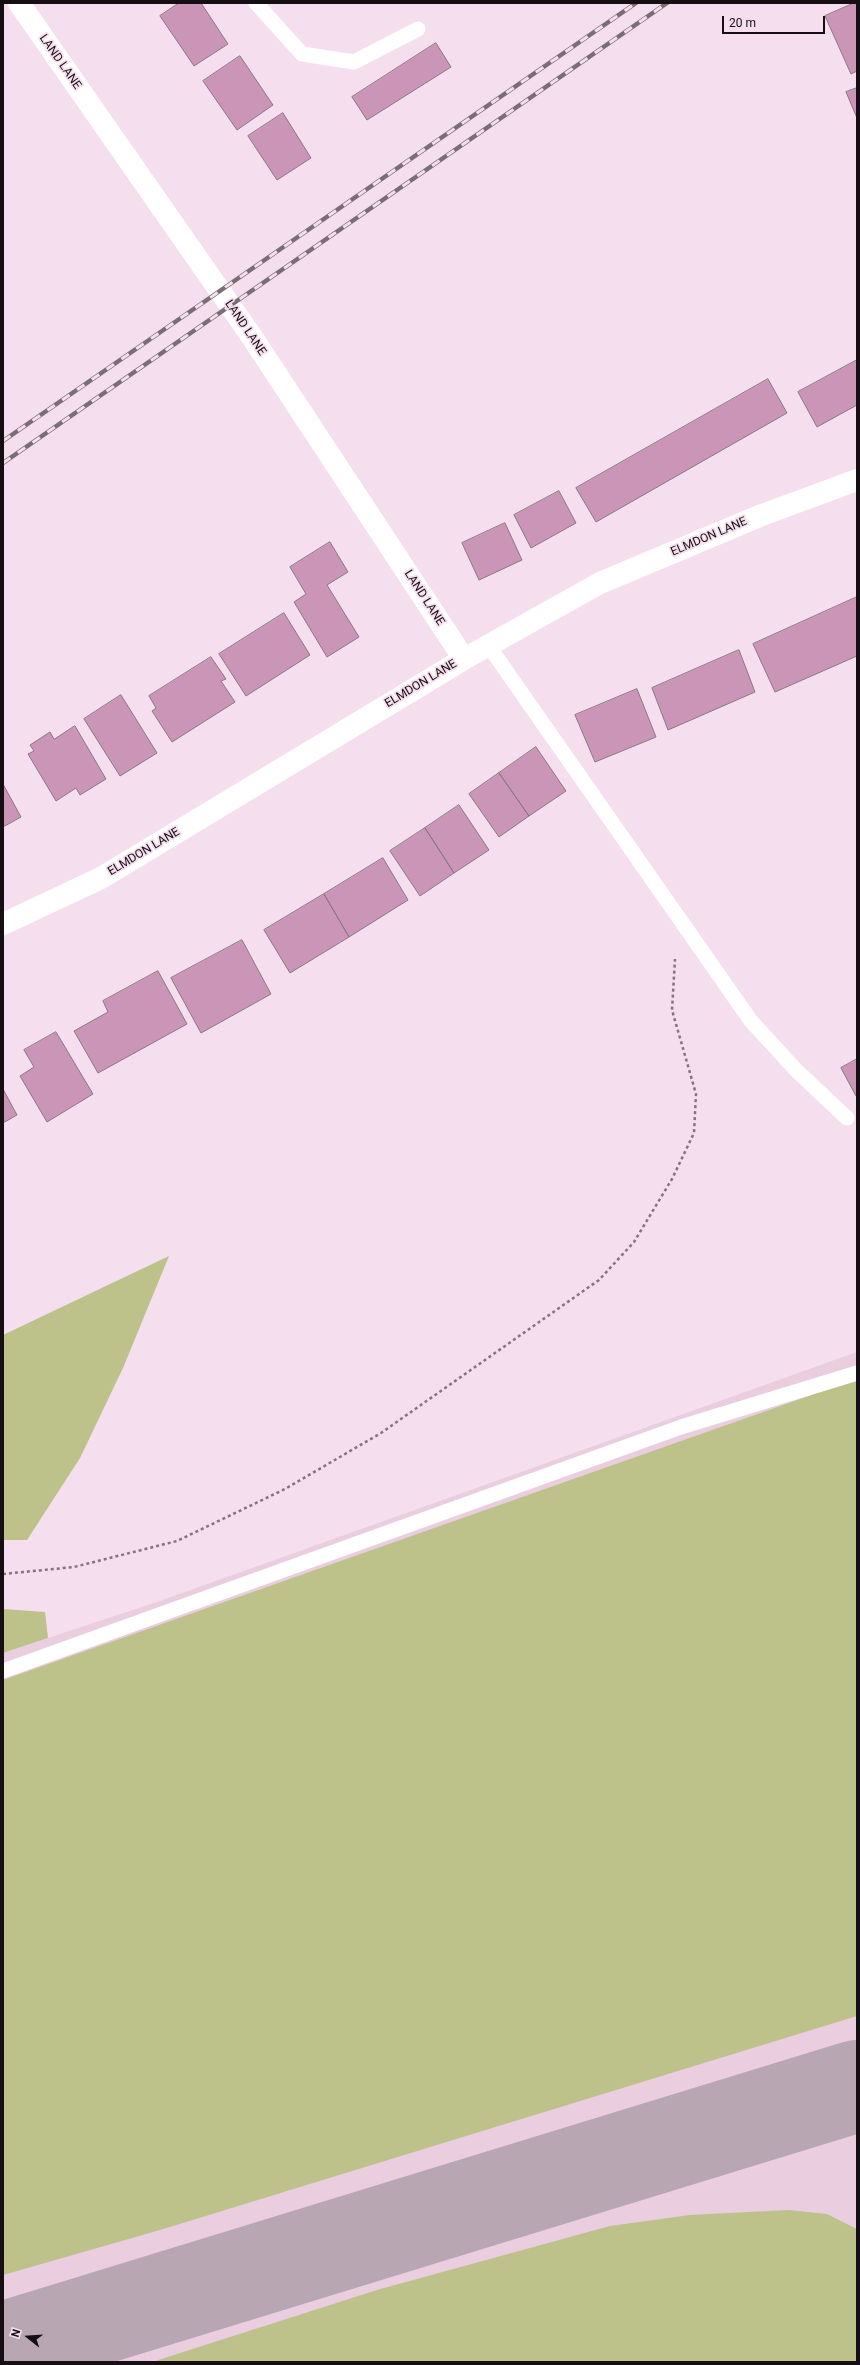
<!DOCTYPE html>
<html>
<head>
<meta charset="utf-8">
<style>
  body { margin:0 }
  #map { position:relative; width:860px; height:2365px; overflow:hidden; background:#f5deed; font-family:Roboto,sans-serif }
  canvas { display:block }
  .frame { position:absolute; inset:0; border:4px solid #150e12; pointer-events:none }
  .north { position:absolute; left:8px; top:2317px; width:40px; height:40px; -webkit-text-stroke:3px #f5deed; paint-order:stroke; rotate:287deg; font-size:11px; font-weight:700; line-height:16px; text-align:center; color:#150e12 }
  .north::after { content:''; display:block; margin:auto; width:14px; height:18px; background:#150e12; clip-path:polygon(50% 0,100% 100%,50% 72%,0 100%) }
  .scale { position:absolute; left:722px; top:16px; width:103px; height:18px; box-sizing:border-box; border:2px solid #150e12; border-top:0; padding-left:5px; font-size:12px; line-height:14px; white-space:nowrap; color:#150e12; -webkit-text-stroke:3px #f5deed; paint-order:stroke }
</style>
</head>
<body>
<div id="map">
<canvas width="860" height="2365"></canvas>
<div class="frame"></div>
<div class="north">N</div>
<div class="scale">20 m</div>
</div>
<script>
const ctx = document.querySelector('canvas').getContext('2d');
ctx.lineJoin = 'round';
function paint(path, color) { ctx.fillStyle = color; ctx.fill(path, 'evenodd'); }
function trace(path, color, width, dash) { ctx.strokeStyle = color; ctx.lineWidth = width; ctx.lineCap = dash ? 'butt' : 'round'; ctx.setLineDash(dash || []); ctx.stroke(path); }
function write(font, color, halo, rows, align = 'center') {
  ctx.font = font + ' Roboto,sans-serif'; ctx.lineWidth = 3.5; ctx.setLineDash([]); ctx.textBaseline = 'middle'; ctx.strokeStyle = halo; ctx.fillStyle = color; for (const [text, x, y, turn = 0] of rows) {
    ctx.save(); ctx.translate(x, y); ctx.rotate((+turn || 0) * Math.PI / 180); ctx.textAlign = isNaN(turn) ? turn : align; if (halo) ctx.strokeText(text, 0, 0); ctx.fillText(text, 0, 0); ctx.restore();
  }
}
paint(new Path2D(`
  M857 1352V2362H3V1653L157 1602Z`), '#eacdde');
paint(new Path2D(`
  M169 1256 123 1368 80 1458 27 1540H3V1335Z
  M857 1379V2016L160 2230 3 2275V1680Z
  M3 1609 45 1612 48 1638 3 1653Z
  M788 2210 827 2214 857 2229V2362H152L377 2290 610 2226 690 2215Z`), '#bdc18a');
trace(new Path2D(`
  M3 2348 857 2086`), '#b8a6b2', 92);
const building = new Path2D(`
  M179 3H201L228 44 194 66 160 16Z
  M854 3H857V71L851 74 825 16Z
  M436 43 451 67 367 120 352 97Z
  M240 56 273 105 237 130 203 81Z
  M857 88V118L846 92Z
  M283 113 311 158 277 180 248 136Z
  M857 360V405L817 427 798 392Z
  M768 379 787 413 596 522 576 488Z
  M559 491 576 523 531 548 514 515Z
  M505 523 522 560 479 580 462 543Z
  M330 542 348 572 327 585 359 637 327 657 294 602 306 594 290 567Z
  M857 597V656L775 692 753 644Z
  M284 613 310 655 246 696 219 654Z
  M739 650 755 692 668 730 652 688Z
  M211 657 226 679 221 681 235 702 172 742 152 711 156 708 149 696Z
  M637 689 656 737 595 762 575 715Z
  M121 695 157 753 120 776 84 719Z
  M75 726 106 779 80 795 76 788 56 801 28 754 34 751 30 745 50 732 54 739Z
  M536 747 566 791 529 816 499 773Z
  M499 773 529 816 499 837 469 794Z
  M3 784 21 817 3 827Z
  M459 805 489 850 454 873 425 828Z
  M425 828 454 873 420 896 390 851Z
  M383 858 408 900 349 937 324 894Z
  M324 894 349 937 290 973 264 930Z
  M242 940 271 994 201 1033 171 978Z
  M158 971 187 1024 98 1073 74 1031 108 1012 103 1001Z
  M56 1032 93 1094 47 1122 20 1076 34 1067 24 1050Z
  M857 1059V1095L856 1096 841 1068Z
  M3 1089 17 1115 3 1123Z`);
paint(building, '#cb95b8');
trace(building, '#8b7784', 1);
trace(new Path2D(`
  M3 1574 74 1567 177 1541 285 1489 381 1433 599 1280 634 1242 672 1179 694 1133 696 1094 672 1010 675 959`), '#83747e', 2.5, [3, 3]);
trace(new Path2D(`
  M256 3 302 54 354 62 418 29
  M488 645 751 1021 796 1070 847 1118
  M3 1671 681 1427 857 1373`), '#fff', 15);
trace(new Path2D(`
  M19 3 252 337 464 659
  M3 924 101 878 464 659 600 583 762 515 857 480`), '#fff', 22);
const rail = new Path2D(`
  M3 441 636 3
  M3 463 667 3`);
trace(rail, '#7b6d76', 4.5);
trace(rail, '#f5deed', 3, [9]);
write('12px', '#150e12', '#f5deed', [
  ["LAND LANE",60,62,55],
  ["LAND LANE",245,328,56],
  ["ELMDON LANE",709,537,-23],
  ["LAND LANE",424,598,57],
  ["ELMDON LANE",421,684,-31],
  ["ELMDON LANE",144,852,-31]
]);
</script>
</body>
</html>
